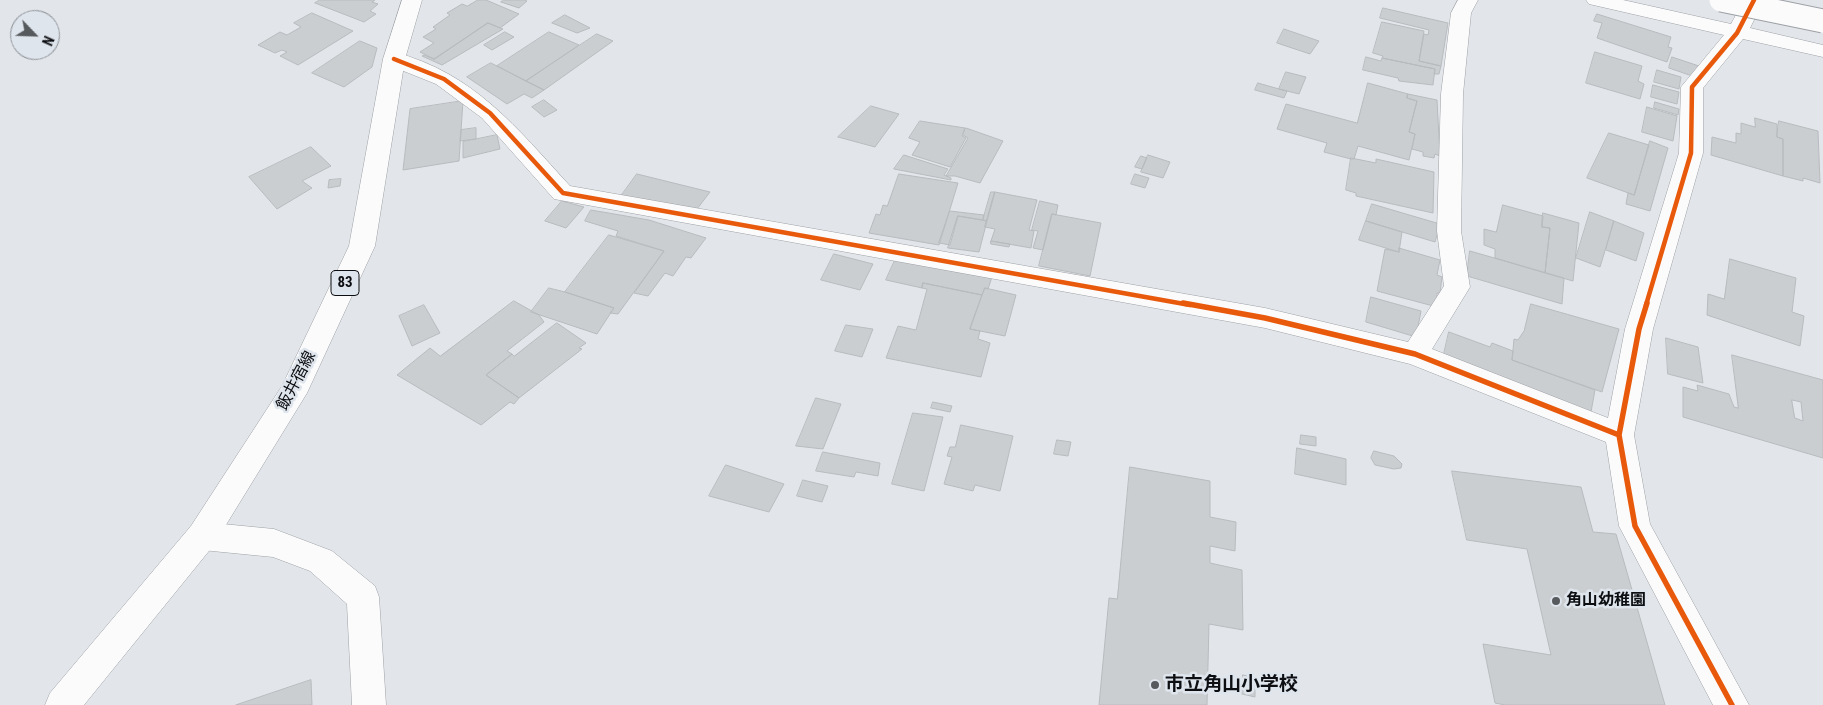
<!DOCTYPE html>
<html>
<head>
<meta charset="utf-8">
<style>
  body { margin:0 }
  #map { position:relative; width:1823px; height:705px; overflow:hidden; background:#e2e6ea; font-family:"Roboto Condensed",sans-serif }
  canvas { display:block }
  .north { position:absolute; left:10px; top:10px; width:50px; height:50px; box-sizing:border-box; background:#dfe5ed; border:1px solid #8b8f95; border-radius:50%; rotate:114deg; font-size:14px; font-weight:700; line-height:20px; text-align:center; color:#0c0e11 }
  .north::after { content:''; display:block; margin:auto; width:18px; height:22px; background:#575a5d; clip-path:polygon(50% 0,100% 100%,50% 72%,0 100%) }
</style>
</head>
<body>
<div id="map">
<canvas width="1823" height="705"></canvas>
<div class="north">N</div>
</div>
<script>
const ctx = document.querySelector('canvas').getContext('2d');
ctx.lineJoin = 'round';
function paint(path, color) { ctx.fillStyle = color; ctx.fill(path, 'evenodd'); }
function trace(path, color, width, dash) { ctx.strokeStyle = color; ctx.lineWidth = width; ctx.lineCap = dash ? 'butt' : 'round'; ctx.setLineDash(dash || []); ctx.stroke(path); }
function write(font, color, halo, rows, align = 'center') {
  ctx.font = font + ' "Roboto Condensed","Noto Sans JP",sans-serif'; ctx.lineWidth = 5; ctx.setLineDash([]); ctx.textBaseline = 'middle'; ctx.strokeStyle = halo; ctx.fillStyle = color; for (const [text, x, y, turn = 0] of rows) {
    ctx.save(); ctx.translate(x, y); ctx.rotate((+turn || 0) * Math.PI / 180); ctx.textAlign = isNaN(turn) ? turn : align; if (halo) ctx.strokeText(text, 0, 0); ctx.fillText(text, 0, 0); ctx.restore();
  }
}
const building = new Path2D(`
  M320 0H375L372 2 378 4 370 11 376 14 364 22 315 3Z
  M478 0H486L519 14 500 28 488 23 434 59 420 52 434 43 423 37 436 29 433 27 450 15 447 13 462 4 467 6Z
  M504 0H525L527 1 519 8 501 2Z
  M1383 8 1448 23 1441 66 1419 61 1424 34 1428 35 1429 30 1380 18Z
  M312 13 353 31 298 65 280 56 287 52 282 50 275 53 258 45 280 32 287 35 301 27 294 23Z
  M1597 14 1671 37 1668 47 1672 48 1667 62 1597 38 1602 23 1594 21Z
  M565 15 590 28 577 33 552 23Z
  M1382 22 1424 31 1419 61 1441 66 1439 74H1434L1435 69 1382 58 1383 56 1373 53Z
  M488 23 503 29 442 65 422 56 424 55 434 59Z
  M1284 29 1319 41 1310 54 1277 43Z
  M505 32 514 37 492 50 484 45Z
  M549 32 579 45 526 81 497 66Z
  M597 34 613 41 544 90 526 81Z
  M360 41 377 48 372 67 344 87 312 73Z
  M1595 52 1642 66 1638 81 1644 84 1640 99 1586 83Z
  M1366 57 1381 61 1382 58 1435 69 1433 85 1399 81 1398 78 1363 70Z
  M1672 57 1699 66 1695 77 1669 68Z
  M491 63 526 81 544 90 532 98 524 94 507 104 467 77Z
  M1657 70 1681 77 1679 89 1654 82Z
  M1286 72 1306 77 1299 94 1279 89Z
  M1258 83 1279 89 1287 91 1284 98 1255 90Z
  M1368 83 1408 94 1407 98 1417 101 1409 132 1415 134 1409 160 1358 146 1354 159H1351L1324 152 1327 143 1277 129 1286 104 1357 123Z
  M1653 85 1679 92 1677 104 1651 97Z
  M1408 94 1437 100 1440 156 1435 154 1434 158 1423 156V152L1412 149 1415 134 1409 132 1417 101 1407 98Z
  M544 100 557 110 544 117 532 107Z
  M463 101 459 161 403 170 410 109Z
  M1655 102 1679 109 1678 115 1654 108Z
  M871 106 899 114 875 147 838 137Z
  M1647 107 1677 116 1673 141 1642 132Z
  M1755 118 1777 124V137L1783 139V176L1711 155 1712 137 1736 143V133L1741 134V123L1755 127Z
  M920 121 965 128 962 136 966 138 950 167 912 155 920 142 909 138Z
  M1779 121 1818 131 1820 183 1803 178V181L1783 176V139L1777 137Z
  M476 128V139L460 141 461 130Z
  M966 128 1003 141 980 183 955 176H946L968 138 963 135Z
  M1609 133 1649 145 1634 195 1587 178Z
  M497 135 500 149 463 158V142Z
  M1650 141 1668 148 1650 211 1626 204 1628 193 1634 195Z
  M311 147 331 166 302 181 312 188 277 209 249 177Z
  M904 155 948 169 944 175 951 178V180L894 169Z
  M1148 155 1170 162 1163 178 1141 172Z
  M1141 156 1147 158 1142 169 1135 167Z
  M1351 158 1376 163V159L1434 172 1433 213 1356 196V193L1346 190Z
  M637 174 710 192 694 213 621 196Z
  M899 174 958 183 939 245 869 233 876 214 880 215 883 205 887 206Z
  M1135 174 1149 178 1145 188 1131 184Z
  M341 179 340 186 328 188 329 180Z
  M991 192H995L987 221 983 220Z
  M995 192 1037 200 1029 230 1034 231 1031 248 991 241 995 229 985 227Z
  M562 201 584 207 566 228 545 221Z
  M1040 201 1058 205 1056 215 1052 214 1043 250 1033 248 1038 231 1032 230Z
  M1372 204 1440 224 1435 242 1366 221Z
  M1503 205 1543 216 1542 227 1550 228 1545 273 1495 258V249L1484 245V229L1496 232Z
  M591 210 649 220 706 238 691 258 686 257 673 276 665 273 648 296 634 293 664 251 616 236 618 231 585 221Z
  M950 211 984 215 983 220 958 216 950 245 939 243Z
  M1590 212 1614 221 1600 267 1576 258Z
  M1543 213 1579 223 1573 281 1545 273 1550 228 1542 227Z
  M1052 214 1101 223 1090 276 1039 266Z
  M958 216 987 221 979 252 948 248Z
  M1366 221 1402 232 1399 252 1359 240Z
  M1614 221 1644 233 1636 261 1606 250Z
  M609 235 664 251 618 314 610 313 614 308 565 292Z
  M991 241 1010 244 1009 247 991 244Z
  M1399 248 1440 260 1437 275 1442 277 1440 293H1437V307L1377 291 1385 249 1399 252Z
  M1470 251 1564 278 1562 304 1467 276Z
  M834 254 873 264 860 290 821 280Z
  M896 258 992 277 988 289 985 288 982 295 923 283 922 288 886 280Z
  M1730 259 1796 278 1792 312 1804 316 1800 346 1707 315 1708 294 1724 299Z
  M923 283 982 295 970 329 980 331 978 339 990 343 981 377 886 358 898 326 916 330 927 289 922 288Z
  M549 288 565 292 614 308 597 334 531 312Z
  M985 288 1016 295 1005 336 970 329Z
  M1371 297 1421 311 1416 337 1366 322Z
  M514 301 539 315 544 322 507 351 512 354 486 375 519 398 514 404 510 402 481 425 397 375 430 348 440 356Z
  M1531 304 1619 329 1602 392 1512 360 1514 339 1518 340 1524 331Z
  M424 305 440 333 412 346 399 316Z
  M557 323 586 343 579 348 582 349 519 398 486 375 512 354 514 356Z
  M846 325 873 329 862 357 835 351Z
  M1449 332 1490 347 1492 343 1513 351 1512 360 1595 390 1591 412 1443 358Z
  M1666 338 1698 347 1703 383 1668 374Z
  M1732 355 1823 380V458L1683 417V387L1698 391 1697 385 1729 394 1734 407 1738 408ZM1792 400 1801 402 1803 421 1795 418Z
  M816 398 841 404 823 449 796 446Z
  M933 402 952 406 950 412 931 408Z
  M913 413 943 417 924 491 892 484Z
  M961 425 1013 436 1000 491 975 485 973 491 944 484 952 457 947 456 950 447H955Z
  M1301 435 1316 437V446L1300 444Z
  M1057 440 1071 442 1068 456 1054 454Z
  M1297 448 1346 459V485L1295 474Z
  M1374 451 1394 456 1402 464 1401 468 1394 469 1375 465 1371 458Z
  M823 452 880 463 878 476 856 472 854 477 816 471Z
  M726 465 784 484 769 512 709 496Z
  M1130 467 1210 481V517L1236 522 1235 551 1210 546V563L1242 570 1243 630 1209 624 1207 705H1099L1109 598 1117 599Z
  M1452 471 1581 487 1593 532 1616 534 1665 705H1505L1495 703 1483 644 1551 655 1527 549 1467 540Z
  M803 480 828 486 822 502 797 496Z
  M1243 675 1255 678V697L1242 694Z
  M311 680 312 705H236Z`);
paint(building, '#cbced1');
trace(building, '#b8bbbe', 1);
const minor = new Path2D(`
  M1458 0H1478L1471 13 1463 94 1461 231 1470 287 1432 349 1608 418 1625 329 1679 153 1681 87 1724 35 1589 4 1586 0H1623L1731 24 1744 0H1764L1750 28 1823 45V57L1743 39 1703 88V153L1653 329 1634 435 1650 524 1749 705H1713L1619 526 1606 442 1410 364 1265 328 554 199 482 118 436 84 386 64 383 59 386 54 394 52C474 73 517 128 570 186L1265 308 1408 342 1444 286 1437 231 1441 94 1451 13Z
  M202 522 274 529 332 551 375 586 379 597 386 705H352L347 604 310 571 273 557 202 550 191 546 186 536 191 526Z`);
const major = new Path2D(`
  M402 0H422L405 59 375 246 307 393 213 546 84 705H45L50 693 191 526 282 386 349 246 383 59Z`);
trace(minor, '#9da0a4', 1);
trace(major, '#9da0a4', 1);
paint(minor, '#fbfbfc');
paint(major, '#fbfbfc');
const highwayBridge = new Path2D(`
  M1721 0 1823 21`);
trace(highwayBridge, '#9da0a4', 25, []);
trace(highwayBridge, '#fbfbfc', 23);
trace(new Path2D(`
  M394 59 444 79 490 113 563 193 1190 305
  M1646 305 1691 153 1692 87 1737 33 1754 0`), '#e8590c', 4.5);
trace(new Path2D(`
  M1183 303 1265 318 1415 354 1619 435
  M1647 303 1639 329 1619 435 1635 526 1732 705`), '#e8590c', 5.5);
for (const [x, y, r, color] of [
  [1556,601,5,"#575a5d"],
  [1155,685,5,"#575a5d"]
]) { const dot = new Path2D(); dot.arc(x, y, r, 0, 2 * Math.PI); ctx.fillStyle = color; ctx.fill(dot); trace(dot, '#dfe5ed', 2); }
for (const [x, y, w] of [
  [345,283,28]
]) { const box = new Path2D(); box.roundRect(x - w / 2, y - 12.5, w, 25, 4); ctx.fillStyle = '#dfe5ed'; ctx.fill(box); trace(box, '#0c0e11', 1); }
write('bold 15px', '#0c0e11', null, [
  ["83",345,283]
]);
write('16px', '#0c0e11', '#dfe5ed', [
  ["飯井宿線",297,381,-62]
]);
write('bold 16px', '#0c0e11', '#dfe5ed', [
  ["角山幼稚園",1566,601]
], 'left');
write('bold 19px', '#0c0e11', '#dfe5ed', [
  ["市立角山小学校",1165,685]
], 'left');
</script>
</body>
</html>
